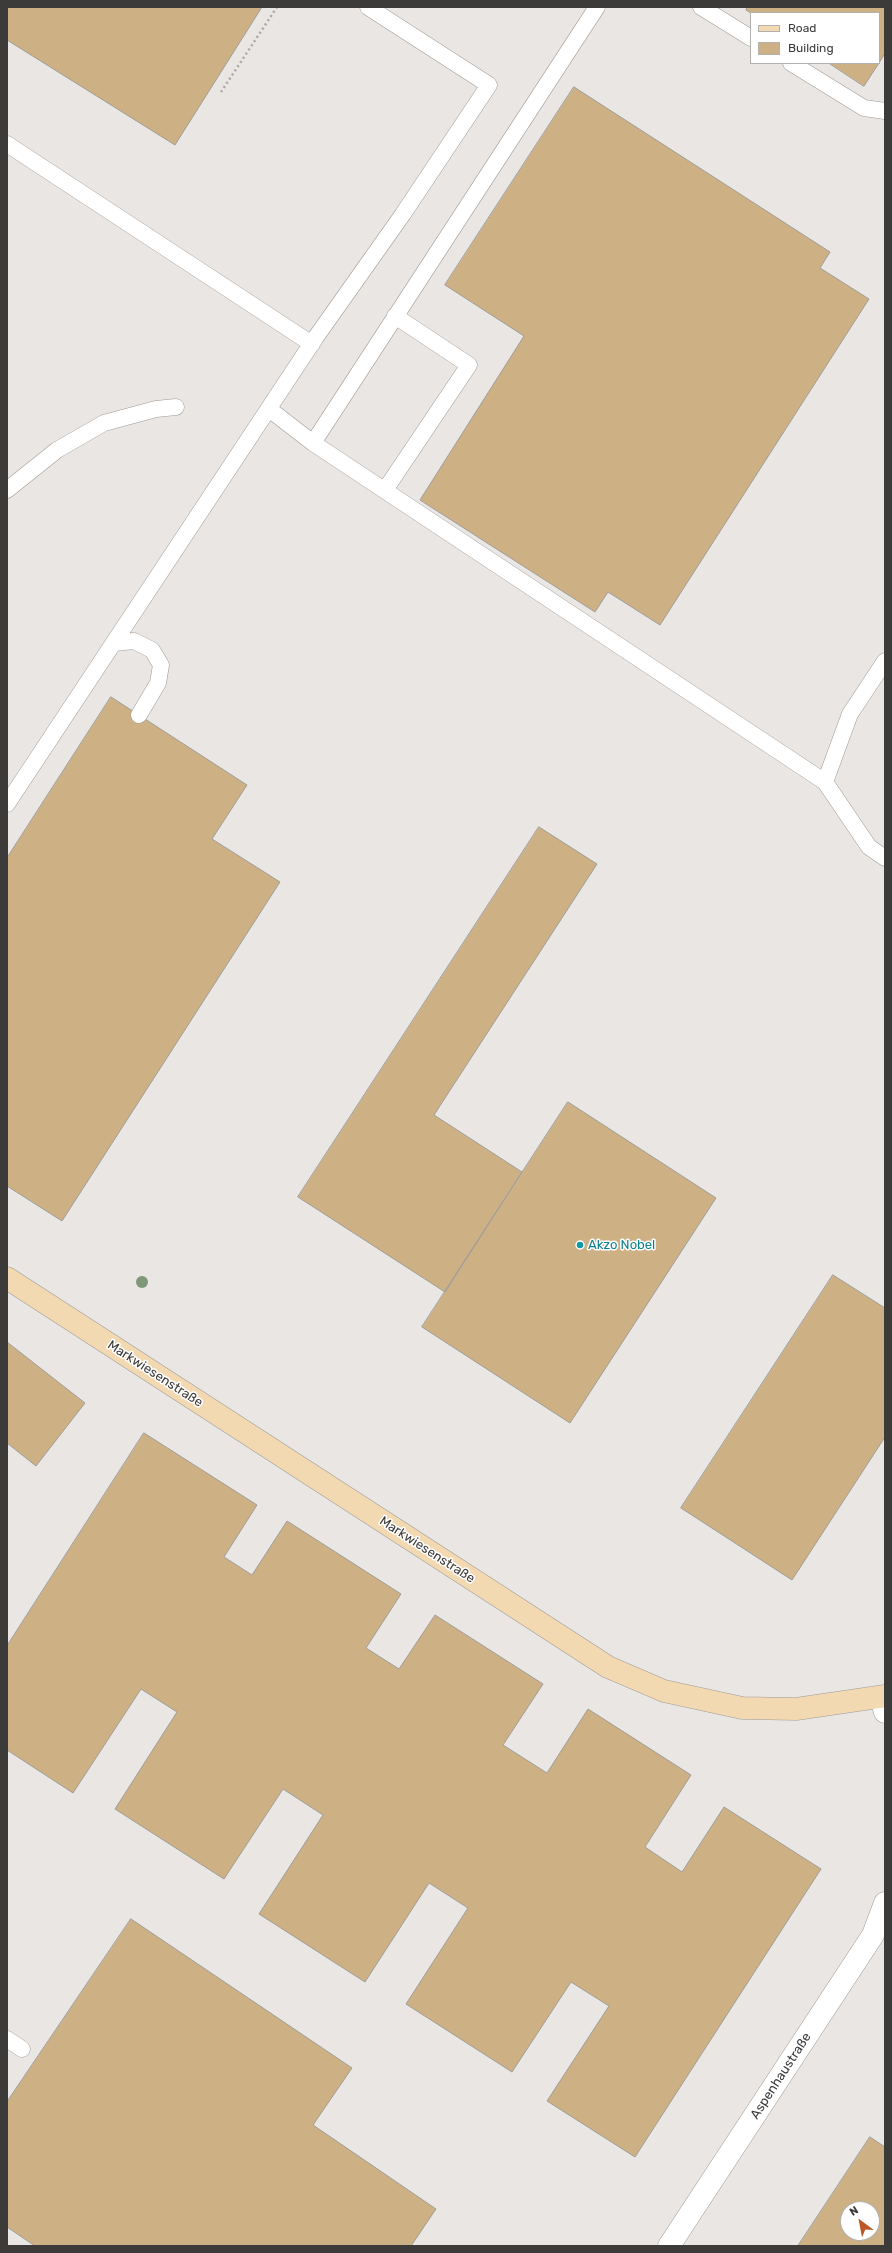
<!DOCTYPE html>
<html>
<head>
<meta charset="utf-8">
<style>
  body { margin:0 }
  #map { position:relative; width:892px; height:2253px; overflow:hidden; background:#e9e6e3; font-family:Rubik,sans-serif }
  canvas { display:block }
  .frame { position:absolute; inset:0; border:8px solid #3c3b3a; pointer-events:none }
  .legend { position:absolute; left:750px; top:12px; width:130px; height:52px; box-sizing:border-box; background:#fff; border:1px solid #b1b1b0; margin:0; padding:5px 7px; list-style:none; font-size:12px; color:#3c3b3a }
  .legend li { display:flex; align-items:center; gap:8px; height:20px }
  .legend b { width:20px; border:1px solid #b1b1b0 }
  .north { position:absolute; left:840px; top:2201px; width:40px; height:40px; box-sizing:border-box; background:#fff; border:1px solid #b1b1b0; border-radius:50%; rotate:328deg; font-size:11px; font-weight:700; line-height:16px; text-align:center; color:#3c3b3a }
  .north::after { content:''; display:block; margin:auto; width:14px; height:18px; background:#bd5826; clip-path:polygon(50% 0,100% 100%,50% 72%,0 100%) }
</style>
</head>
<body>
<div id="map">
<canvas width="892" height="2253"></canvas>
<div class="frame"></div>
<ul class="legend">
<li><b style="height:5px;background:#f3d9b2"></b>Road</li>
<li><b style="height:11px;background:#cdb083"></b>Building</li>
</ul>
<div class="north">N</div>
</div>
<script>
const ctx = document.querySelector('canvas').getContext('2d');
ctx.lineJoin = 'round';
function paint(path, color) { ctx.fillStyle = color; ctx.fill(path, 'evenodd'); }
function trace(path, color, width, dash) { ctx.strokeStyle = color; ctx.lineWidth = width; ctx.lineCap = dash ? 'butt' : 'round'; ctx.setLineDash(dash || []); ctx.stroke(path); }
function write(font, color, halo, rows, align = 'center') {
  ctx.font = font + ' Rubik,sans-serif'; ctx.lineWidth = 3; ctx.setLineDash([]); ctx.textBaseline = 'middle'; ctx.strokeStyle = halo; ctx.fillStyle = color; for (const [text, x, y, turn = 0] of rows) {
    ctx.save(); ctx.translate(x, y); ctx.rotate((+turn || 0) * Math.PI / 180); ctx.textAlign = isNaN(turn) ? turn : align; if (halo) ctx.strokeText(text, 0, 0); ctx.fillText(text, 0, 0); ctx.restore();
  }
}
const building = new Path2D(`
  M7 7H262L175 145 7 40Z
  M748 7H885V53L879 63V13H751L746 10Z
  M829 63H879L864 86Z
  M574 87 830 252 820 268 869 299 660 625 608 592 595 612 420 500 524 336 445 285Z
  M111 697 247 785 212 839 280 882 62 1221 7 1186V858Z
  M539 827 597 864 434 1115 522 1172 445 1292 298 1197Z
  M568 1102 716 1198 570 1423 422 1327Z
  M833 1275 885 1308V1437L792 1580 681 1508Z
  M7 1342 85 1403 36 1466 7 1443Z
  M144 1433 257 1505 224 1557 252 1575 287 1521 401 1594 366 1648 399 1669 435 1615 543 1684 503 1745 547 1773 588 1709 691 1775 645 1847 682 1872 724 1807 821 1869 635 2157 547 2101 609 2006 571 1982 512 2072 406 2004 468 1908 429 1883 365 1982 259 1914 323 1815 283 1789 224 1879 115 1809 177 1712 141 1689 73 1793 7 1750V1646Z
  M131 1919 352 2068 313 2125 436 2209 411 2246H35L7 2227V2102Z
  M870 2137 885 2147V2246H798ZM848 2209H872V2233H848Z`);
paint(building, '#cdb083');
trace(building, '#9f9d99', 1);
const lane = new Path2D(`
  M597 7 313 443 825 782
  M701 7 751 38
  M791 63 864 108 885 111
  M7 144 312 344
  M269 409 313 443
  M7 490 57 450 104 423 156 409 176 407
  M385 490 469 365 395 316
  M114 643 134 641 152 650 161 665 158 683 139 715
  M885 661 850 714 825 782 869 847 885 858
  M7 804 316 337 403 214 489 85 368 7
  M7 2039 22 2049`);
const street = new Path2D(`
  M881 1698 885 1712
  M669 2246 873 1935 885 1903`);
const secondary = new Path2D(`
  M7 1278 608 1667 664 1691 742 1708 796 1709 885 1696`);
trace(lane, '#9e9b98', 17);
trace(street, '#9e9b98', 23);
trace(secondary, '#9e9b98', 23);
trace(new Path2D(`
  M221 92 277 7`), '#aaa8a5', 2.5, [2, 3]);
trace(lane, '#fff', 16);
trace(street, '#fff', 22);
trace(secondary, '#f3d9b2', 22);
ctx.fillStyle = '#7f9879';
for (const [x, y] of [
  [142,1282]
]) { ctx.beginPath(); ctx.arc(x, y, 6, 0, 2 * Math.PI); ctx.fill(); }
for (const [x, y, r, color] of [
  [580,1245,4,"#0f9aa8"]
]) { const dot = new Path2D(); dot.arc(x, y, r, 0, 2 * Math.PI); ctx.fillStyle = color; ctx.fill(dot); trace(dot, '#fff', 1.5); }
write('13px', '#0d838f', '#fff', [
  ["Akzo Nobel",588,1245]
], 'left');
write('13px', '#3c3b3a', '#fff', [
  ["Markwiesenstraße",155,1374,33],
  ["Markwiesenstraße",427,1550,33],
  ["Aspenhaustraße",781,2076,-57]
]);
</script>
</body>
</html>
